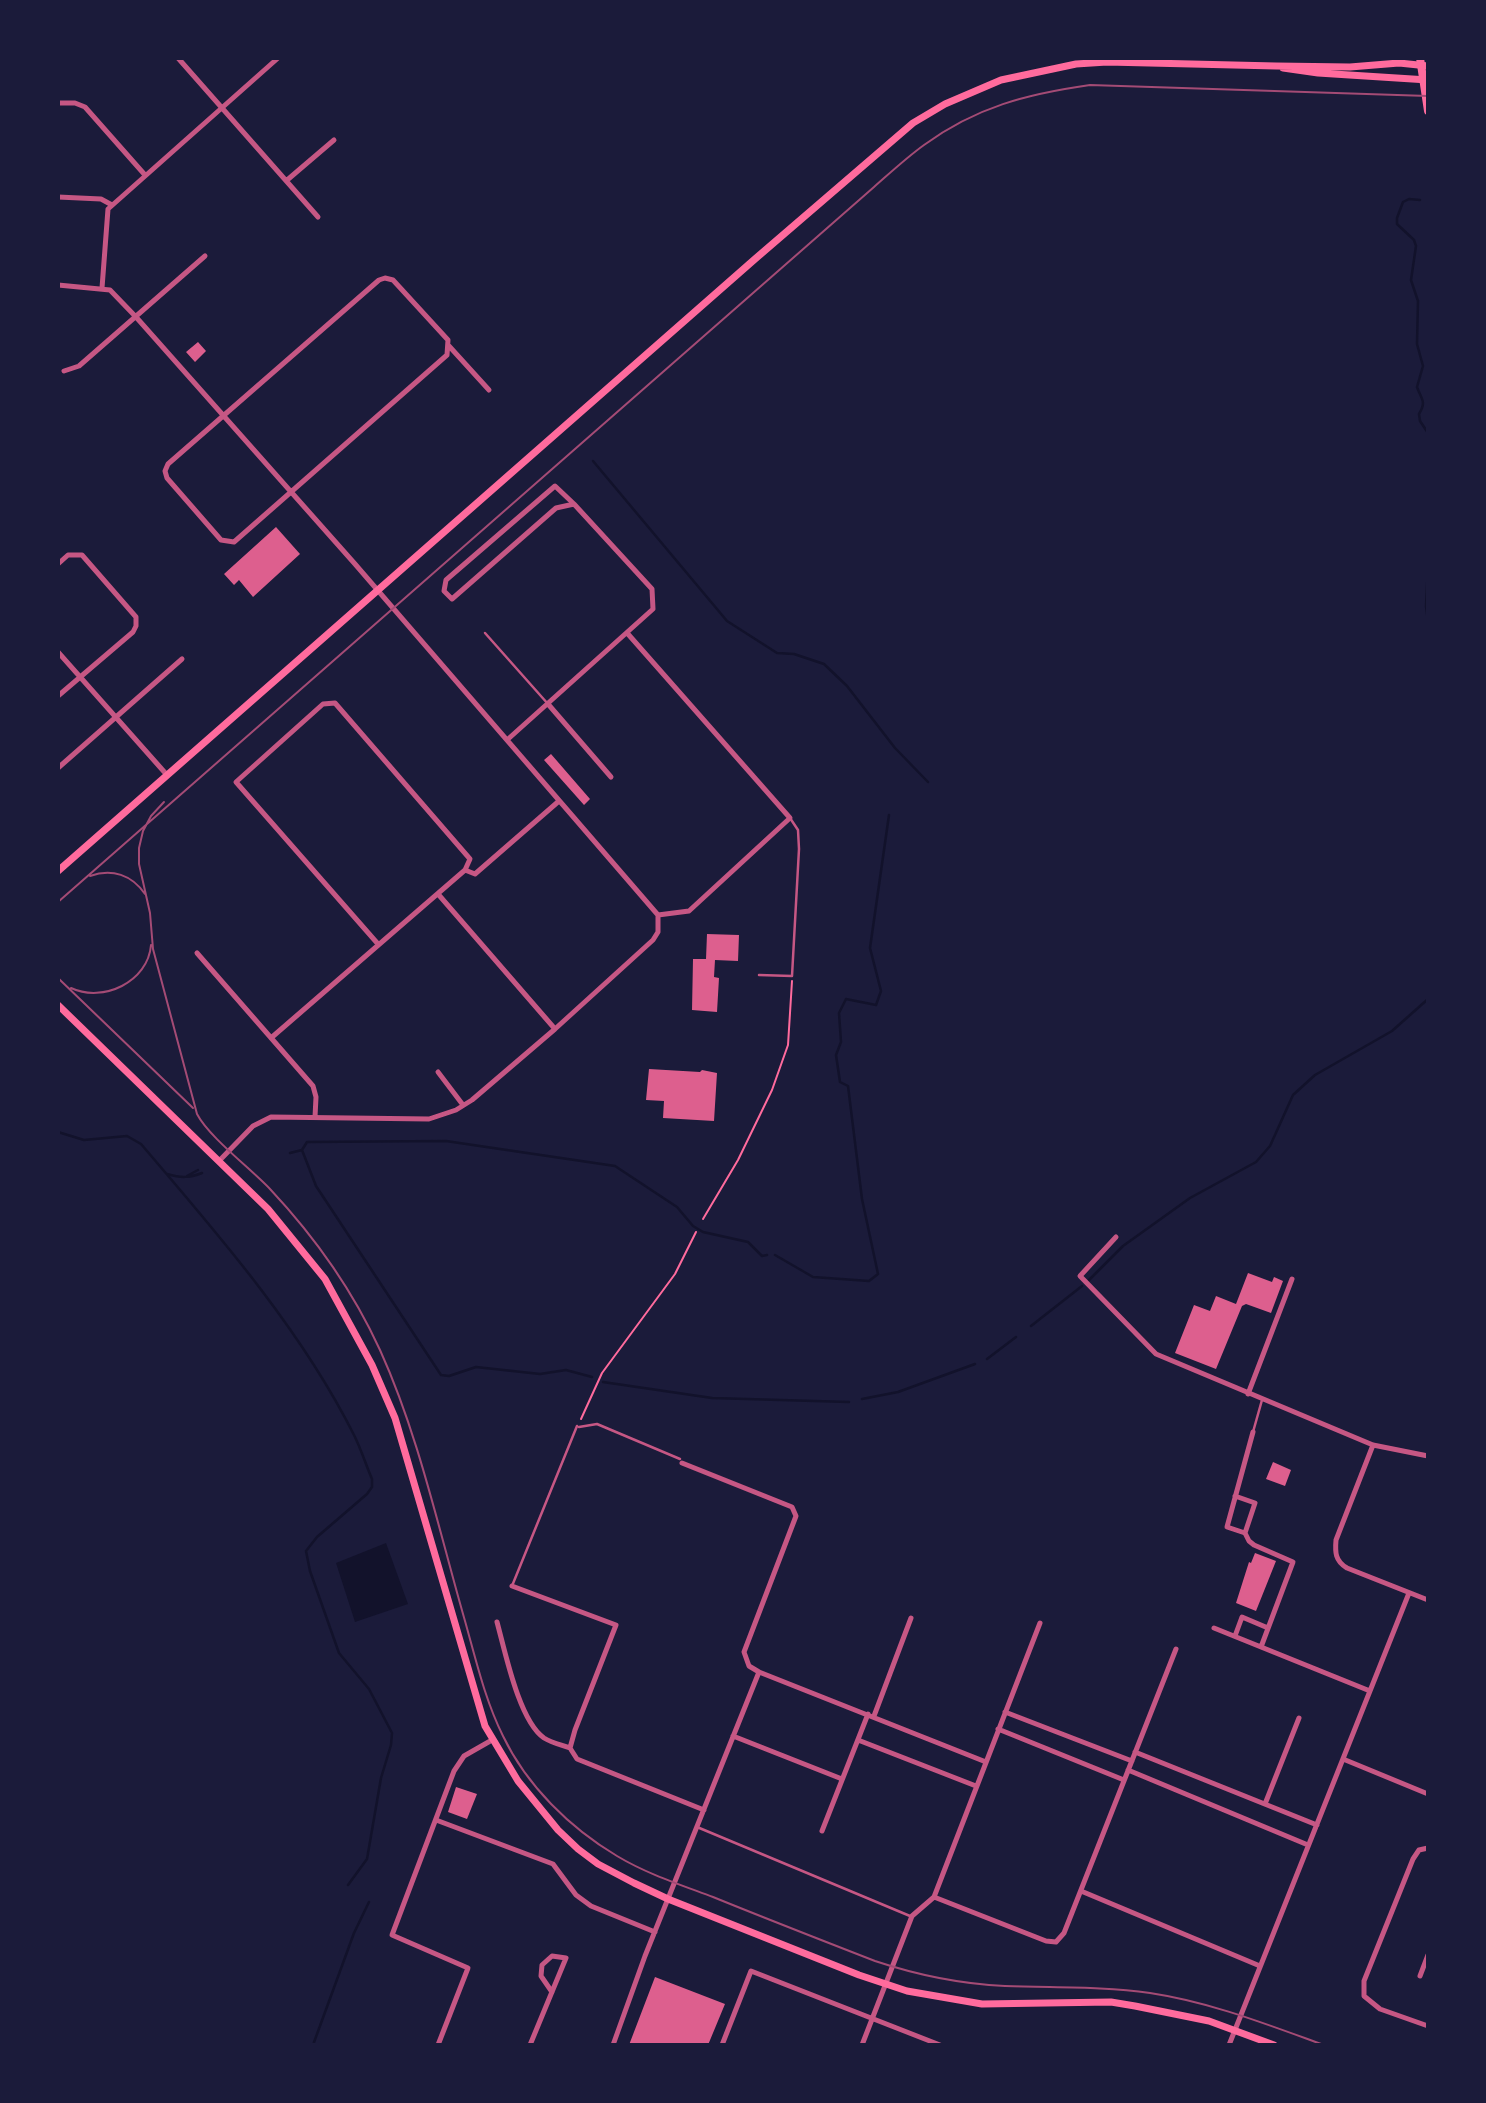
<!DOCTYPE html>
<html>
<head>
<meta charset="utf-8">
<style>
  body { margin:0 }
  #map { position:relative; width:1486px; height:2103px; overflow:hidden; background:#1b1b3a; font-family:Bitter,serif }
  canvas { display:block }
  .frame { position:absolute; inset:0; border:60px solid #1b1b3a; pointer-events:none }
</style>
</head>
<body>
<div id="map">
<canvas width="1486" height="2103"></canvas>
<div class="frame"></div>
</div>
<script>
const ctx = document.querySelector('canvas').getContext('2d');
ctx.lineJoin = 'round';
function paint(path, color) { ctx.fillStyle = color; ctx.fill(path, 'evenodd'); }
function trace(path, color, width, dash) { ctx.strokeStyle = color; ctx.lineWidth = width; ctx.lineCap = dash ? 'butt' : 'round'; ctx.setLineDash(dash || []); ctx.stroke(path); }
paint(new Path2D(`
  M386 1543 408 1604 355 1622 336 1563Z`), '#12122b');
trace(new Path2D(`
  M1420 200 1409 199 1403 202 1397 218V224L1414 240 1416 246 1411 280 1418 301 1417 344 1423 366 1417 387C1421 399 1427 401 1419 414L1420 421 1428 433
  M593 461 727 621 777 653 794 654 824 664 847 686 895 748 928 782
  M1428 567 1426 606 1428 621
  M58 1132 84 1140 127 1136 141 1144C217 1233 301 1329 354 1435 361 1449 366 1465 372 1479V1487L367 1494 317 1537 306 1551 310 1571 339 1653 369 1689 392 1733 391 1745 381 1778 367 1859 348 1885
  M302 1150 307 1142 446 1141 615 1166 677 1207 693 1226 703 1232 748 1242 762 1256 767 1255
  M290 1153 302 1150 316 1186 441 1375 449 1376 476 1367 540 1374 566 1370 592 1377
  M167 1174C181 1178 189 1178 202 1173
  M187 1176 198 1170
  M775 1255 813 1277 869 1281 878 1274 862 1199 848 1086 840 1082 836 1055 841 1042 839 1013 846 999 876 1005 881 991 870 948 889 815
  M1089 1280 1123 1246 1190 1198 1256 1162 1270 1146 1293 1095 1315 1075 1392 1031 1428 999
  M1031 1326 1082 1286
  M987 1359 1016 1337
  M603 1382 712 1398 849 1402
  M862 1399 898 1392 975 1364
  M313 2045 354 1933 369 1902`), '#12122b', 2.5);
paint(new Path2D(`
  M198 342 206 351 195 362 186 352Z
  M276 527 300 554 253 597 239 580 234 585 224 574Z
  M551 754 590 799 584 805 544 760Z
  M707 934 739 935 738 961 715 960 714 977 719 978 717 1012 692 1010 693 959H706Z
  M649 1069 700 1072 702 1070 717 1073 714 1121 663 1118 664 1101 646 1100Z
  M1248 1273 1272 1282 1274 1277 1283 1281 1271 1313 1246 1304 1242 1306 1216 1369 1175 1353 1194 1305 1210 1311 1216 1296 1236 1304Z
  M1273 1462 1291 1470 1285 1486 1266 1479Z
  M1255 1553 1276 1561 1256 1611 1236 1603 1249 1562 1251 1563Z
  M456 1787 477 1794 467 1819 448 1812Z
  M655 1977 725 2004 708 2045H629Z`), '#dd5f8e');
trace(new Path2D(`
  M703 1219 738 1160 772 1090 788 1045 792 981
  M581 1419 602 1373 675 1274 696 1232`), '#ff6b9d', 2);
trace(new Path2D(`
  M485 633 548 704
  M759 975 792 976 799 849 798 830 790 818
  M579 1427 597 1424 680 1459
  M1253 1432 1262 1400
  M512 1586 577 1426
  M697 1827 910 1916`), '#c65784', 2.5);
trace(new Path2D(`
  M178 58 318 217
  M58 103H75L85 107 145 175
  M286 181 334 140
  M58 197 101 199 112 205
  M385 278 393 280 448 340 447 355 234 542 221 540 167 478 165 471 168 464 379 280Z
  M58 285 110 290 136 317 355 564 658 915
  M102 288 108 209 278 58
  M449 346 489 390
  M64 371 79 366 205 256
  M58 564 68 555H82L136 617V626L133 632 58 696
  M628 634 790 818 689 911 658 915
  M58 652 167 775
  M548 704 611 777
  M507 740 653 609 652 589 574 504 556 508 452 599 444 591 446 580 555 486 574 504
  M58 768 182 659
  M465 870 475 874 559 801
  M438 894 555 1029
  M197 953 313 1086 316 1097 315 1117
  M271 1038 465 870 470 859 335 703 323 704 236 782 378 944
  M438 1072 463 1105
  M219 1161 253 1126 271 1117 429 1119 456 1110 472 1100 555 1029 653 940 658 932V915
  M1116 1237 1080 1276 1156 1354 1373 1445 1428 1456
  M1248 1394 1292 1279
  M1373 1445 1336 1540C1335 1552 1335 1561 1347 1568L1428 1600
  M1235 1496 1255 1503 1245 1533 1227 1527 1253 1432
  M1245 1533 1249 1541 1254 1545 1293 1562 1261 1647
  M512 1586 616 1625 575 1730 570 1748 577 1759 704 1810
  M497 1622C505 1651 519 1721 544 1738 552 1743 562 1745 570 1748
  M1214 1628 1370 1691
  M1235 1636 1242 1617 1268 1628
  M759 1672 986 1762
  M1005 1712 1132 1761
  M874 1716 911 1618
  M998 1729 1124 1780
  M733 1736 842 1779
  M858 1740 976 1786
  M1135 1752 1317 1825
  M1343 1759 1428 1794
  M1128 1770 1308 1845
  M1265 1804 1299 1718
  M436 1820 553 1864 576 1895 591 1906 655 1932
  M822 1831 868 1714
  M1428 1848 1419 1850 1413 1859 1364 1981V1996L1380 2009 1428 2026
  M1081 1891 1260 1966
  M934 1897 1046 1941 1056 1942 1064 1933 1176 1649
  M1420 1976 1428 1955
  M438 2045 468 1968 392 1935 454 1771 464 1756 492 1740
  M530 2045 566 1958 552 1956 542 1965 541 1976 552 1992
  M613 2045 645 1956 759 1672 749 1666 744 1652 796 1516 792 1507 682 1463
  M722 2045 751 1971 940 2045
  M862 2045 912 1916 934 1897 1040 1623
  M1229 2045 1409 1593`), '#c65784', 5);
trace(new Path2D(`
  M1283 68 1318 73 1428 80
  M58 871 755 259 913 123 945 104 1001 80 1076 64 1107 62 1276 66 1350 67 1399 63 1428 66
  M58 1005 268 1209 325 1279 372 1365 395 1418 485 1726 518 1781 558 1830 578 1849 598 1864 634 1883 668 1899 859 1975 907 1991 982 2004 1111 2002 1135 2006 1209 2021 1274 2045`), '#ff6b9d', 7);
trace(new Path2D(`
  M1420 58 1428 111`), '#ff6b9d', 8);
trace(new Path2D(`
  M164 802 151 816 143 831 139 848V864L150 913 153 949 197 1114C209 1137 250 1168 270 1189 314 1236 353 1291 380 1350 419 1436 439 1531 465 1621 476 1660 485 1700 503 1736 527 1786 570 1828 617 1856 647 1874 681 1885 713 1897 767 1919 821 1940 875 1961 917 1975 961 1984 1005 1986 1053 1988 1102 1986 1150 1993 1210 2002 1266 2024 1324 2045
  M90 876C112 868 132 875 145 894
  M58 902 874 187C890 173 906 158 924 145 976 107 1027 94 1090 85L1428 96
  M58 978 193 1108
  M71 988C103 1003 148 982 151 945`), '#a44b75', 2);
</script>
</body>
</html>
